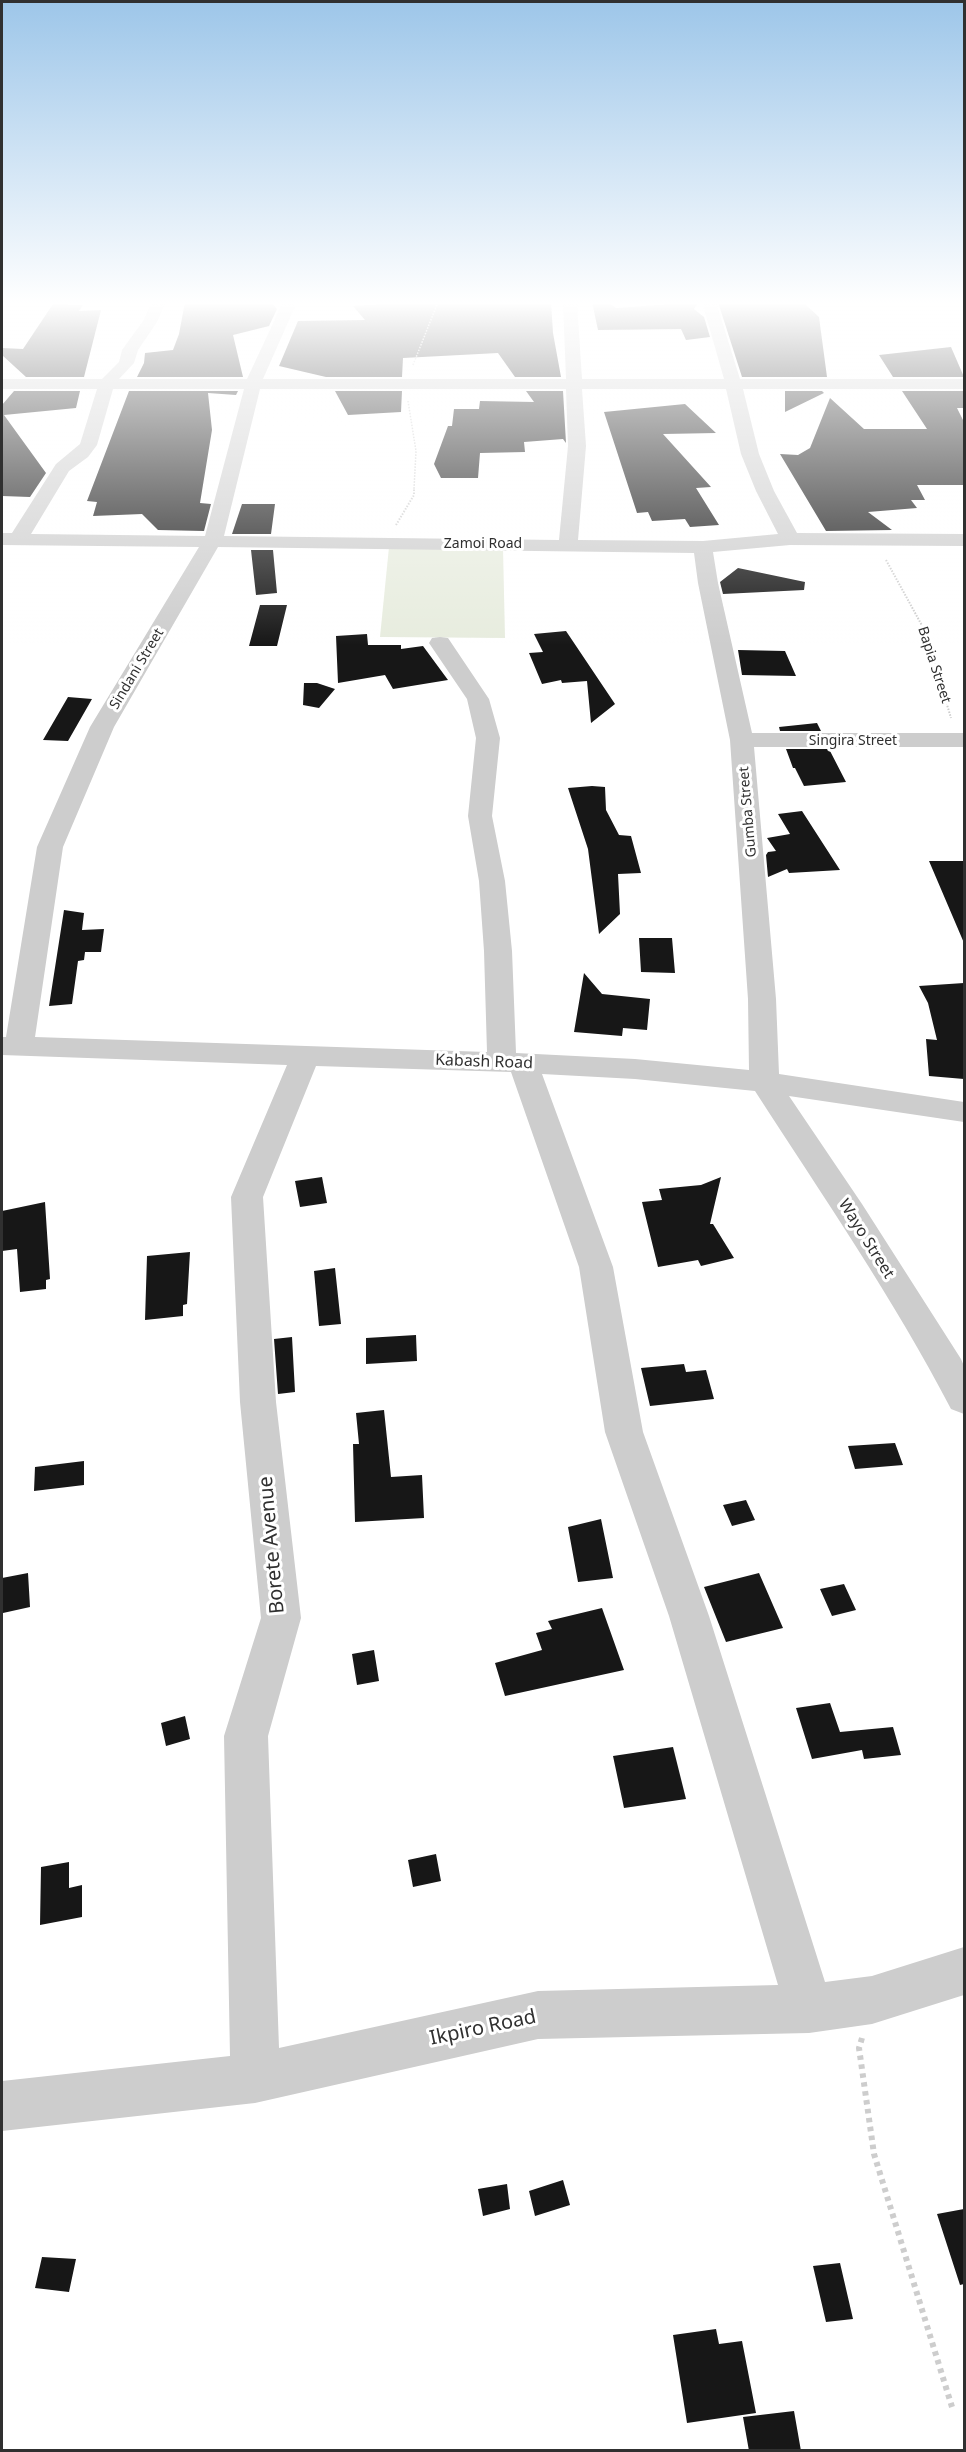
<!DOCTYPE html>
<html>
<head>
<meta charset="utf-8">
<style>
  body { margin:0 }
  #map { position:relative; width:966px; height:2452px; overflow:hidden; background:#fff; font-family:"Noto Sans",sans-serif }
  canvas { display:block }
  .frame { position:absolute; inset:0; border:3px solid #303030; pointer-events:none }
</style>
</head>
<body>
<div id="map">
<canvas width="966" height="2452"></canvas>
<div class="frame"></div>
</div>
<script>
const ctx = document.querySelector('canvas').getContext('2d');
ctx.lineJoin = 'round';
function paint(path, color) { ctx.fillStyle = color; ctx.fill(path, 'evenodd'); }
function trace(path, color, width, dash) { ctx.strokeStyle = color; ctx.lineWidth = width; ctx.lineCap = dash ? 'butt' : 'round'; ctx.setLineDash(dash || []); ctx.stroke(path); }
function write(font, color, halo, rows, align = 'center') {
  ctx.font = font + ' "Noto Sans",sans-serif'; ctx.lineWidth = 6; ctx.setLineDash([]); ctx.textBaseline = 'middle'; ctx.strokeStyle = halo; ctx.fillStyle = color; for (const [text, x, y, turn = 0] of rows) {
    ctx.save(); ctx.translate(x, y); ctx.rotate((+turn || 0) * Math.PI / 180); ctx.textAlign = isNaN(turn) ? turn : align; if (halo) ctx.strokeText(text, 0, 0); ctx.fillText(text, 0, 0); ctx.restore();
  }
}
paint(new Path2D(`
  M389 547 503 548 505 638 380 637Z`), '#e7ecde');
paint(new Path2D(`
  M185 302H271L277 309 269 326 233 335 243 377H137L144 363 145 353 173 350 179 334Z
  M415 302H449L451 304 551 302 553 333 561 377H515L498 353 403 358 402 377H326L279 366 298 321 365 320 353 306Z
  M592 302H608L616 308 699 302 694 309 704 317 710 337 686 340 681 329 598 330Z
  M718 302H803L819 317 827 377H742Z
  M53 304 83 305 79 311 101 310 84 377H26L2 355V348L23 349Z
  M951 347 964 377H893L879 355Z
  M14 391H80L76 408 4 415 46 473 30 497 2 496V405Z
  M129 391H238L236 395 208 393 212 430 200 503 211 504 204 531 158 530 142 514 93 516 97 502 87 501Z
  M335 391H402L401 412 348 415Z
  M526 391H563L566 443 563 439 524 442 525 452 480 453 478 478H441L434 464 448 426H452L454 409H479L480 401 534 402Z
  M785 391H822L824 393 785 412Z
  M902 391H964V408H957L964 422V485H917L925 500H911L917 508 868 512 892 530 826 531 780 454 798 455 810 448 830 398 864 429H927Z
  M685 404 716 433 663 434 711 487 696 488 719 525 690 527 685 519 652 521 648 512 637 513 604 412Z
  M242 504H275L271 534H232Z
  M251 550H273L277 593 256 595Z
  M738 568 805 582 804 590 723 594 720 582Z
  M260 605H287L277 646H249Z
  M566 631 615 704 591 723 587 681 562 683 561 680 542 684 529 653 543 652 534 634Z
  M367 634 368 645H401V649L423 646 448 680 393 689 385 675 338 683 336 636Z
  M738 650 785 651 796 676 742 675Z
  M304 683H317L335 689 319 708 303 705Z
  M68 697 92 699 68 741 43 740Z
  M817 723 821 731H780L779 727Z
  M786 749H829L846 782 804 786 795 768H793Z
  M592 786 605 787 606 810 619 835 631 836 641 873 618 874 620 914 599 934 588 849 568 788Z
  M802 811 840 870 789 873 787 869 768 877 766 855 768 852 776 851 767 838 790 834 778 814Z
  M929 861H964V943Z
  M64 910 84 913 82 930 104 929 101 952H85L84 960 78 961 72 1004 49 1006Z
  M639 938H672L675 973 641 972Z
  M584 973 602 994 650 999 647 1030 623 1028 622 1036 574 1032Z
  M964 983V1079L929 1076 926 1039 937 1040 928 1003 919 986Z
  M322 1177 327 1203 300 1207 295 1181Z
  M721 1177 710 1224H713L734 1258 701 1266 698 1260 658 1267 642 1202 662 1200 659 1189 701 1185Z
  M45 1202 50 1279 46 1280V1289L20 1292 17 1249 2 1251V1211Z
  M190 1252 187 1304 183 1305V1316L145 1320 147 1256Z
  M335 1268 341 1324 319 1326 314 1271Z
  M416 1335 417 1361 366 1364V1338Z
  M292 1337 295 1392 278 1394 274 1339Z
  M684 1364 686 1372 706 1370 714 1399 650 1406 641 1368Z
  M384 1410 391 1477 422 1475 424 1518 355 1522 353 1444H359L356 1413Z
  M895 1443 903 1465 855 1469 848 1446Z
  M84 1461V1485L34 1491 35 1467Z
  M746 1500 755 1520 732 1526 723 1505Z
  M601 1519 613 1578 578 1582 568 1527Z
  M28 1573 30 1607 3 1613 2 1578Z
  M759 1573 783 1628 726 1642 704 1587Z
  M844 1584 856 1610 832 1616 820 1589Z
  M602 1608 624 1670 505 1696 495 1663 542 1650 536 1633 552 1629 548 1621Z
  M374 1650 379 1681 357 1685 352 1654Z
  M830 1703 840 1732 893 1727 901 1755 864 1759 862 1750 812 1759 796 1708Z
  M185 1716 190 1739 166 1746 161 1723Z
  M673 1747 686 1799 624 1808 613 1756Z
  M436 1854 441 1881 413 1887 408 1860Z
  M69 1862V1888L82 1885V1917L40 1925 41 1867Z
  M563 2180 570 2205 535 2216 529 2191Z
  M507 2184 510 2209 483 2216 478 2189Z
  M964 2209V2284L960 2285 937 2214Z
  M42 2257 76 2259 69 2292 35 2288Z
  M840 2263 853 2319 826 2322 813 2266Z
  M716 2329 719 2344 742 2341 756 2413 687 2423 673 2335Z
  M794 2411 801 2451H749L743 2417Z`), '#171717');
trace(new Path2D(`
  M413 365 438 302
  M408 401 416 451 414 489`), '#cdcdcd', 1.5, [1.5, 1.5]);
trace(new Path2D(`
  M396 525 414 495V488
  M886 560 925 631 951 718`), '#cdcdcd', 2, [1.5, 1.5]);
trace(new Path2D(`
  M862 2038 859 2048 874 2154 952 2407`), '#cdcdcd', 6, [4.5, 4.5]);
paint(new Path2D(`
  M152 302H166L157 322 138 350 134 363 119 379H247L283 302H297L263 379H566L563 302H577L582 379H724L702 302H716L740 379H964V389H743L759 454 774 491 797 533 964 534V546L790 545 713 552 718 583 752 733H964V747H754L776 999 779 1074 964 1102V1122L789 1096 862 1204 961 1359 964 1366V1414L951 1409C894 1299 822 1195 755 1091L635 1079 542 1074 613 1267 643 1432 709 1616 825 1982 872 1976 964 1947V1995L872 2024 809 2033 538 2039 255 2103 2 2131V2081L230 2056 224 1736 261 1618 240 1402 231 1197 287 1065 2 1055V1037H6L37 847 90 727 199 547 2 545V533H12L56 464 80 444 97 389H2V379H102L119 362 122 350 143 321ZM113 389H244L205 536 31 534 69 471 88 457 97 445ZM260 389H566L568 446 559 540 224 536ZM582 389H726L741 454 756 491 778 534 703 541 578 540 586 446ZM218 547 694 553 698 583 730 740 748 999 749 1070 635 1059 516 1053 512 951 505 881 492 816 500 738 489 699 448 638 440 637 432 638 429 643 467 699 476 738 468 816 479 881 484 951 487 1052 35 1037 63 847 114 727ZM316 1066 511 1072 579 1267 605 1432 669 1616 778 1985 538 1991 279 2048 268 1736 301 1618 276 1402 263 1197Z`), '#cdcdcd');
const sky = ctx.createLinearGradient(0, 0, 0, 645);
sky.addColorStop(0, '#9dc6e9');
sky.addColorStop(0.47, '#fff');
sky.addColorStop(1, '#ffffff00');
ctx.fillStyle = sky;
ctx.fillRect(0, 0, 966, 645);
write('14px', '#303030', '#fff', [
  ["Zamoi Road",483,544],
  ["Bapia Street",934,665,72],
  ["Sindani Street",137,669,-59],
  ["Singira Street",853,741],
  ["Gumba Street",748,812,-95]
]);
write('16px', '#303030', '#fff', [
  ["Kabash Road",484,1062,2],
  ["Wayo Street",866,1239,58]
]);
write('20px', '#303030', '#fff', [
  ["Borete Avenue",272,1545,-95],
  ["Ikpiro Road",483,2028,-12]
]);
</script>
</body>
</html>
